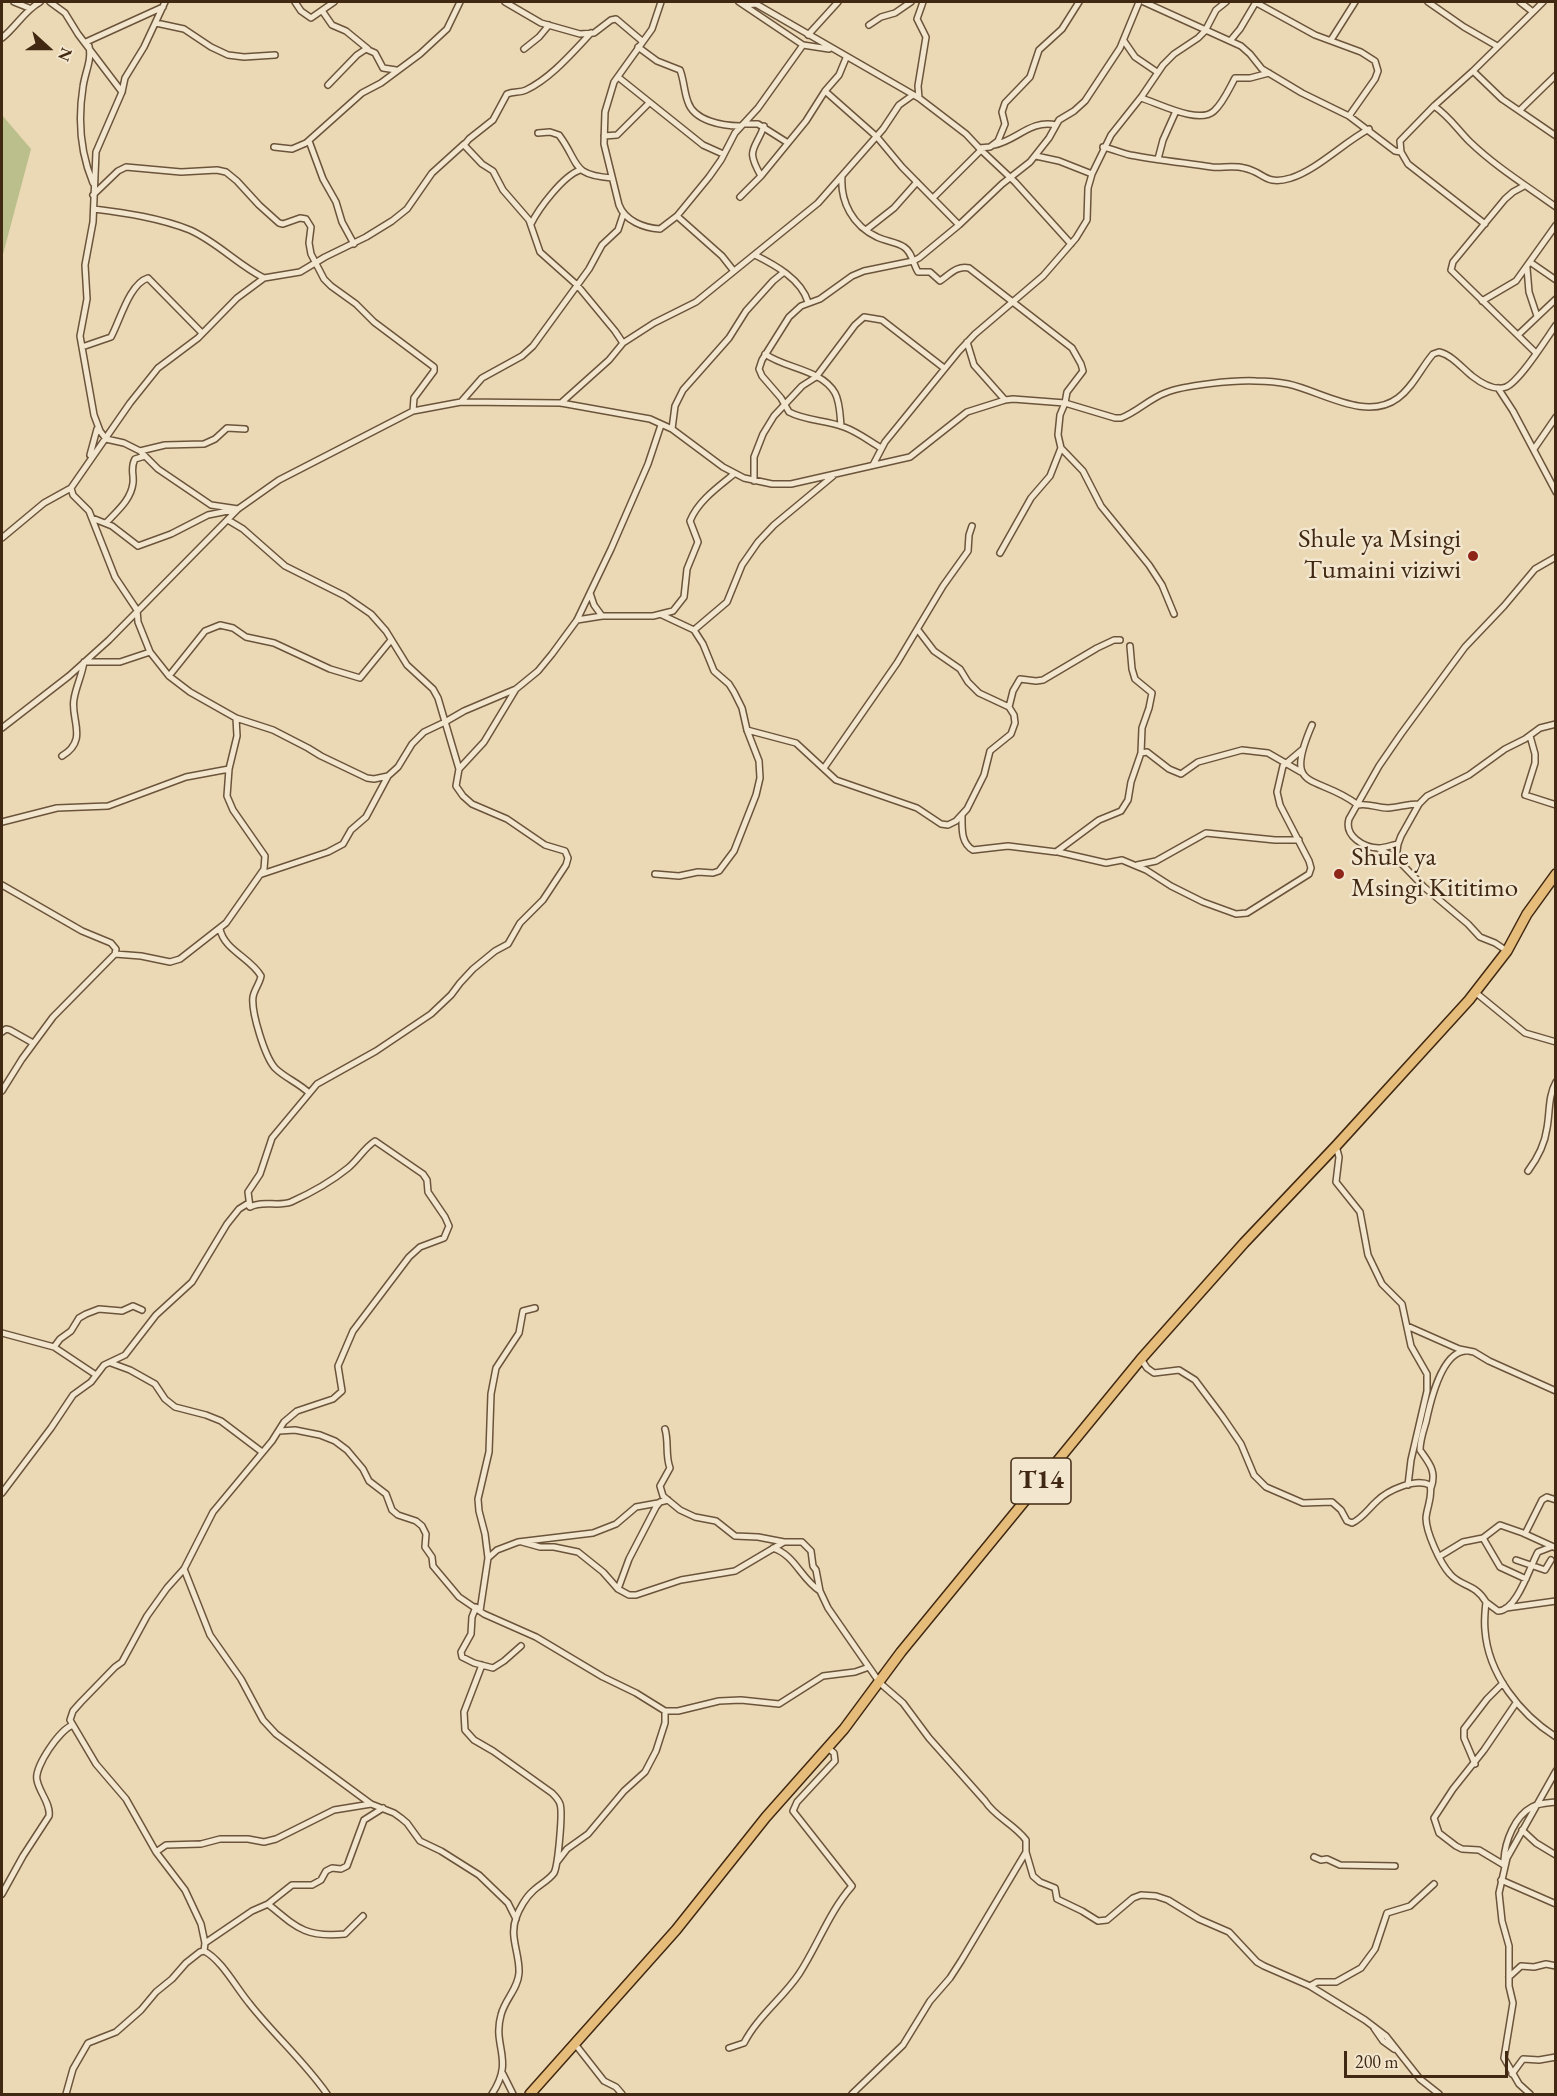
<!DOCTYPE html>
<html>
<head>
<meta charset="utf-8">
<style>
  body { margin:0 }
  #map { position:relative; width:1557px; height:2096px; overflow:hidden; background:#ebd9b5; font-family:"EB Garamond",serif }
  canvas { display:block }
  .frame { position:absolute; inset:0; border:3px solid #412812; pointer-events:none }
  .north { position:absolute; left:18px; top:18px; width:60px; height:60px; -webkit-text-stroke:4px #f2e6cf; paint-order:stroke; rotate:111deg; font-size:16px; font-weight:700; line-height:24px; text-align:center; color:#412812 }
  .north::after { content:''; display:block; margin:auto; width:21px; height:27px; background:#412812; clip-path:polygon(50% 0,100% 100%,50% 72%,0 100%) }
  .scale { position:absolute; left:1344px; top:2051px; width:164px; height:27px; box-sizing:border-box; border:3px solid #412812; border-top:0; padding-left:8px; font-size:18px; line-height:21px; white-space:nowrap; color:#412812; -webkit-text-stroke:4px #f2e6cf; paint-order:stroke }
</style>
</head>
<body>
<div id="map">
<canvas width="1557" height="2096"></canvas>
<div class="frame"></div>
<div class="north">N</div>
<div class="scale">200 m</div>
</div>
<script>
const ctx = document.querySelector('canvas').getContext('2d');
ctx.lineJoin = 'round';
function paint(path, color) { ctx.fillStyle = color; ctx.fill(path, 'evenodd'); }
function trace(path, color, width, dash) { ctx.strokeStyle = color; ctx.lineWidth = width; ctx.lineCap = dash ? 'butt' : 'round'; ctx.setLineDash(dash || []); ctx.stroke(path); }
function write(font, color, halo, rows, align = 'center') {
  ctx.font = font + ' "EB Garamond",serif'; ctx.lineWidth = 5; ctx.setLineDash([]); ctx.textBaseline = 'middle'; ctx.strokeStyle = halo; ctx.fillStyle = color; for (const [text, x, y, turn = 0] of rows) {
    ctx.save(); ctx.translate(x, y); ctx.rotate((+turn || 0) * Math.PI / 180); ctx.textAlign = isNaN(turn) ? turn : align; if (halo) ctx.strokeText(text, 0, 0); ctx.fillText(text, 0, 0); ctx.restore();
  }
}
paint(new Path2D(`
  M2 115 31 149 2 258Z`), '#babf8c');
const street = new Path2D(`
  M14 2 29 8
  M50 2 65 13 78 34 122 92
  M165 2 144 47 125 78 122 92 96 152 93 222 85 265 87 299 80 336 94 415 100 431 106 439 124 443 140 451 158 469 211 505 238 509
  M295 2 301 11 311 18 334 2
  M505 2 541 23 580 34 594 33 611 20 616 19 642 41
  M661 2 652 29 614 82 605 112 604 144 619 205C625 221 644 228 660 229L677 216 709 177 721 160 735 133 758 108 803 45
  M739 2 803 45 829 49
  M1144 2 1241 46 1250 54 1262 69 1302 93 1349 116 1395 151 1401 152
  M1255 2 1315 35 1361 52 1375 61 1378 71 1375 79 1349 116
  M1428 2 1464 27 1497 46
  M1520 2 1533 12 1543 2
  M745 5 756 4 919 98 966 134 981 150 1015 182 1071 244
  M323 12 332 25 346 31 368 49
  M156 23 184 29 211 47 228 55 244 57 275 55
  M869 25 881 17 895 13 911 2
  M591 33C572 53 551 78 526 90 520 93 514 91 507 94L493 120 469 139 464 145 482 164 493 171 503 190 529 220 540 252 577 285 615 331 623 343
  M808 35 838 2
  M2 38C16 27 24 11 40 2
  M1331 40 1355 2
  M1124 41 1135 57 1157 72
  M1230 41 1240 29 1256 2
  M86 42 163 7
  M89 46C92 61 85 72 83 87 78 119 80 152 93 183
  M638 47 657 61 680 70C684 80 684 92 688 102 694 121 723 126 740 126
  M524 49 539 37 549 25
  M1473 71 1502 99 1556 136
  M618 77 703 145 723 154
  M328 85 357 55 366 49 375 53 383 68 396 70
  M825 91 877 137 902 167 959 225
  M919 98 918 86 926 37 917 19 923 2
  M1141 98C1158 103 1199 125 1214 111 1223 103 1229 89 1235 78H1250L1269 73
  M1434 106C1449 116 1458 130 1470 142 1496 167 1527 186 1556 207
  M1520 110 1556 75
  M745 124H758L788 143
  M538 133 550 132 559 135C580 163 570 175 612 178
  M604 136 617 135 649 103
  M309 141 323 179 336 202 342 222 354 244
  M464 144 432 173 407 209 392 221 366 237 325 257 300 272 264 278 237 298 198 338 158 368 130 403 71 488 73 495 89 511 115 577 137 610 138 622 150 652 169 676 190 692 236 718 273 730 308 748 321 756 367 778 374 779 388 776 398 767 412 744 424 732 445 722 464 711 516 689 538 671 552 654 577 620 611 549 648 464 661 425
  M994 145C1016 141 1031 119 1056 125
  M274 147 292 149 306 143 362 93 381 83 420 54 447 29 460 2
  M1103 147C1113 149 1121 153 1130 155 1157 160 1185 163 1212 167 1222 168 1234 165 1244 168 1265 172 1264 186 1291 178 1318 169 1343 143 1369 129
  M979 148 990 147 998 141 1005 124 1002 112 1005 103 1030 77 1039 50 1062 29 1079 2
  M1036 156 1059 161 1092 174
  M1158 159 1163 140 1176 111
  M761 176C745 148 755 151 764 126
  M842 176C840 202 853 226 877 237 885 241 897 242 904 247 912 252 913 264 918 272H930L940 281C949 275 957 265 969 268L1072 348 1081 364 1083 371 1067 392 1065 403 1060 415 1058 435 1061 448 1083 471 1101 506 1149 565 1162 585 1174 614
  M1524 186 1513 192 1505 199 1453 262 1451 270 1536 353
  M93 195 118 171 126 167 181 172 217 170 226 172 237 181 259 205 279 223 283 224 300 218 306 219 311 227 309 243 311 254 324 279 331 286 356 304 374 322 434 367V371L414 398 413 411
  M740 197 761 176 806 121 825 91 839 75 846 58
  M933 198 981 150
  M94 209C126 213 160 218 190 230 217 242 238 265 264 278
  M677 216 722 256 733 270
  M531 224C539 208 563 176 580 170
  M1485 224 1408 164 1401 152 1400 141 1434 106 1473 71 1533 12
  M866 230 894 208 917 182
  M755 255C775 265 801 279 808 302
  M1530 262 1556 280
  M1527 268 1529 292 1537 316
  M1482 301 1516 281 1556 225
  M1518 335 1556 299
  M967 342 974 365 1005 400
  M82 347 111 337C120 321 129 284 148 278L202 333
  M765 354C786 369 821 369 835 393 840 402 840 415 841 426
  M1498 388 1513 411 1556 492
  M461 402 482 378 522 356 533 346 589 269 602 245 618 230 623 215
  M561 403 609 360 623 343 654 323 696 302 818 203 883 129 899 105 913 95
  M672 429 675 406 683 390 729 338 746 311 773 281 784 272
  M881 448C869 441 858 432 844 427 826 420 806 421 789 412L781 398 762 376 759 369 762 360 789 317 801 306 820 299 852 276 864 271 913 261 919 258 959 225 1002 184 1030 162 1049 138 1059 120 1074 111 1085 101 1120 48 1139 2
  M1534 449 1556 417
  M140 451 165 445 204 444 215 439 227 428 245 429
  M90 455 97 429
  M873 465 885 442 959 351 975 334 1043 276 1076 238 1087 220 1088 188 1092 174 1111 135 1142 96 1163 65 1174 54 1198 38 1205 31 1216 10 1226 2
  M754 481V457L763 434 774 416 802 386 816 377 855 325 864 317 882 320 944 368
  M92 518 112 526 138 546 171 534 208 515 233 510
  M228 520 243 529 285 566 345 596 371 614 386 631 407 665 433 689 438 698 459 769
  M106 523C117 511 131 500 133 483 134 474 130 468 135 459L145 456
  M2 538 44 503 71 488
  M1000 553 1031 498 1050 476 1061 448
  M590 593 594 605 602 616
  M577 620 602 616H653L673 611 684 597 687 569 698 542 690 521C698 501 718 487 734 474
  M694 630 727 602 742 565 758 542 774 525 833 476
  M169 676 205 631 220 625 233 628 246 637 274 643 330 669 360 678 391 640
  M1009 707 1013 691 1020 679 1036 681 1043 680 1097 648 1114 640H1120
  M1312 725C1282 794 1316 773 1358 805 1369 803 1377 808 1388 808 1399 807 1408 804 1419 804
  M2 728 69 676 109 640 238 509 279 480 413 411 461 402 561 403 650 419 672 429 723 467 744 478 772 484H791L910 457 967 412 1005 400 1013 399 1065 403 1115 418H1121C1137 412 1149 399 1165 393 1184 385 1235 380 1256 381 1266 381 1278 382 1288 384 1321 391 1366 422 1398 398 1413 387 1421 368 1433 354L1439 352C1452 355 1462 368 1472 376 1481 383 1495 391 1506 387 1520 381 1546 339 1556 325
  M747 730 796 743 836 780 917 808 941 824 948 825 956 821 967 809 984 775 990 751 1011 734 1015 723 1014 715 1009 707 979 693 968 682 960 669 934 651 918 630
  M1530 736 1535 754V763L1525 795 1556 805
  M1141 753 1147 752 1169 769 1181 774 1198 762 1242 750 1268 753 1301 772
  M62 756C89 740 70 719 74 699 76 687 82 675 84 662H120L150 652
  M824 768 897 663 943 586 968 551 969 535 972 526
  M962 816C962 829 961 843 973 850L1008 846 1056 852 1099 820 1121 811 1128 800 1131 782 1141 753 1142 728 1149 708 1152 693 1135 679 1132 669 1130 646
  M2 822 57 808 108 806 186 777 229 769
  M1398 844C1392 845 1385 848 1379 848 1364 848 1344 836 1349 819L1379 766 1401 734 1465 647 1504 606 1535 569 1556 557
  M1379 849 1396 858
  M1058 852 1106 863 1122 860 1146 870 1171 886 1203 902 1236 914 1247 913 1309 874 1311 868 1309 861 1280 805 1277 792 1283 766 1303 749
  M1137 865 1156 861 1206 833 1275 840H1299
  M262 874 328 852 343 844 351 830 366 817 388 776
  M655 874 679 876 698 872 713 873 719 871 734 851 756 795 760 778 759 761 747 730 742 708 734 692 729 684 714 671 703 644 694 630 662 615
  M2 885 82 931 111 943 116 949 115 954 53 1017 22 1059 2 1091
  M220 929C224 950 251 958 261 976 260 983 254 990 253 997 251 1012 265 1057 275 1068 285 1078 299 1083 309 1093
  M1507 951 1495 943 1480 937 1468 924 1424 887 1396 858 1398 844 1401 836 1419 804 1427 796 1469 775 1505 749 1525 739 1540 728 1556 724
  M115 954 141 956 170 962 180 959 226 923 264 869 265 856 233 810 227 796 229 769 237 736 236 718
  M1475 992 1525 1033 1556 1042
  M2 1032 6 1029 10 1030 33 1043
  M1336 1146 1339 1157 1336 1182 1360 1212 1368 1255 1382 1284 1402 1304 1411 1346 1427 1374V1391L1411 1460 1408 1485
  M1528 1171C1537 1159 1545 1143 1547 1128 1550 1112 1548 1096 1556 1082
  M250 1207 248 1192 260 1174 272 1138 317 1084 376 1051 431 1014 451 995 460 983 473 969 495 951 508 944 520 923 543 900 566 865 568 858 565 851 545 845 507 819 472 804 463 796 456 786 459 769 484 742 516 689
  M1407 1326 1459 1349 1474 1352 1489 1361 1556 1391
  M2 1333 54 1347 96 1375
  M54 1347 60 1339 71 1331 79 1318 86 1314 99 1309 122 1311 133 1306 142 1310
  M1141 1359 1147 1368 1154 1373 1179 1370 1195 1380 1222 1416 1241 1444 1254 1475 1266 1487 1303 1503 1332 1502 1341 1510 1347 1521 1352 1523C1362 1519 1369 1508 1377 1501 1388 1490 1415 1478 1430 1485 1433 1497 1427 1506 1426 1518 1426 1532 1440 1563 1450 1574 1461 1587 1475 1583 1486 1602 1485 1611 1484 1621 1485 1630 1488 1674 1520 1714 1556 1737
  M111 1363 130 1370 155 1384 165 1399 175 1407 206 1415 221 1421 262 1452
  M665 1429C669 1442 665 1455 670 1468L660 1486 663 1496 680 1510 695 1517 716 1521 735 1536 758 1537 784 1542
  M279 1431 295 1430 320 1435 335 1441 347 1450 363 1469 369 1481 386 1494 392 1510 398 1515 416 1521 422 1526 426 1534 425 1547 432 1557 433 1566 459 1597 484 1614 536 1637 603 1677 636 1693 665 1711H678L719 1701 741 1700 779 1704 823 1676 855 1672 869 1667
  M1431 1488C1437 1471 1429 1463 1420 1450 1420 1440 1423 1432 1426 1422 1430 1403 1441 1353 1465 1351
  M2 1493 51 1428 73 1395 91 1382 104 1365 125 1355 156 1315 192 1282 227 1224 239 1209 247 1204 250 1207C262 1200 278 1207 291 1202 311 1193 332 1181 348 1168 358 1160 364 1148 375 1141L423 1174 427 1180 428 1192 445 1217 449 1226 444 1238 420 1247 409 1257 353 1331 338 1366 342 1391 333 1399 297 1411 284 1422 272 1441 213 1512 184 1569 167 1588 147 1616 122 1662 115 1667 81 1702 73 1711 70 1720 96 1764 126 1799 156 1852 185 1890 201 1924 205 1943 204 1951C221 1959 237 1989 249 2003 274 2035 304 2061 327 2094
  M1525 1534 1542 1500 1547 1497 1556 1500
  M1483 1538 1500 1567 1526 1579
  M522 1542 540 1547H554L578 1552 603 1572 618 1589 629 1595H636L681 1580 735 1571 784 1542H802L811 1551 813 1566 816 1570 820 1591 828 1608 880 1683 903 1703 929 1738 985 1801C995 1817 1014 1824 1026 1840V1852L961 1961 950 1978 930 2001 903 2045 852 2094
  M773 1548C795 1555 801 1579 820 1591
  M1440 1556 1463 1542 1483 1538 1500 1525 1523 1533 1556 1548
  M488 1558 497 1550 518 1542 593 1533 616 1524 636 1507 658 1503
  M1516 1560 1545 1570 1551 1560
  M184 1569 210 1635 241 1679 263 1720 276 1734 371 1804 394 1813 401 1818 407 1823 420 1841 441 1851 479 1875 508 1903 516 1919
  M618 1589 629 1559 656 1507 660 1502 668 1500
  M1486 1602 1498 1611C1517 1611 1530 1566 1538 1552L1551 1547
  M476 1607 472 1617 471 1634 461 1652 462 1657 474 1663 493 1668 504 1661 521 1646
  M1506 1608 1556 1601
  M480 1611 488 1558 485 1534 479 1511 478 1499 489 1452 491 1394 496 1368 519 1333 523 1311 535 1308
  M482 1665 464 1712 465 1730 474 1740 493 1751 552 1793C556 1797 559 1800 560 1804 563 1812 558 1866 554 1873 548 1881 539 1885 533 1891 526 1897 519 1909 516 1918 509 1937 520 1954 519 1973 518 1989 505 1999 501 2015 492 2047 515 2059 492 2094
  M1475 1764 1464 1738V1729L1487 1699 1503 1683
  M1522 1830 1536 1843 1556 1855
  M156 1852 166 1845 201 1844 220 1839H248L264 1842 276 1839 334 1810 371 1804
  M1026 1852 1033 1876 1040 1882 1055 1888 1057 1899 1082 1911 1098 1921 1107 1920 1133 1898 1141 1895 1156 1896 1168 1900 1199 1919 1229 1932 1257 1962 1264 1966 1310 1986 1365 2020 1386 2036 1420 2079 1439 2094
  M1314 1857 1321 1860 1327 1859 1340 1865 1395 1866
  M1504 1860C1505 1841 1515 1816 1532 1807 1539 1803 1548 1803 1556 1802
  M557 1862 567 1849 588 1834 624 1791 645 1772 656 1751 665 1723V1711
  M1504 1865 1479 1850 1462 1849 1456 1846 1439 1833 1434 1818 1453 1789 1484 1750 1516 1703
  M1501 1880 1556 1904
  M2 1894 23 1856 49 1816C51 1804 39 1792 37 1780 34 1767 60 1729 73 1725
  M268 1904C297 1928 306 1938 345 1934L363 1916
  M205 1943 252 1911 268 1904 292 1885H312L321 1880 326 1871 332 1868 341 1869 347 1866 364 1820 383 1808
  M1509 1977 1521 1966 1534 1967 1546 1964 1556 1966
  M1310 1986 1317 1982H1336L1361 1968 1375 1949 1387 1913 1410 1906 1434 1884
  M1374 2028 1383 2041 1394 2049
  M575 2044 604 2081 616 2087 622 2094
  M729 2048 744 2043C758 2016 783 1998 799 1974 818 1945 829 1912 852 1886L793 1811 797 1802 835 1761 834 1753 828 1748
  M503 2074 513 2094
  M1512 2074 1523 2059 1539 2060 1556 2057
  M66 2094 73 2069 88 2043 116 2032 141 2010 156 1992 172 1979 186 1963 200 1952 204 1951
  M1530 2094 1519 2084 1504 2058 1513 2003 1509 1986V1946L1502 1921 1499 1893 1507 1858 1556 1771`);
const highway = new Path2D(`
  M530 2094 676 1930 766 1817 844 1729 901 1652 1141 1359 1244 1243 1336 1146 1469 1000 1507 951 1527 914 1556 874`);
trace(street, '#6c543b', 8);
trace(highway, '#412812', 12);
trace(street, '#f2e6cf', 5);
trace(highway, '#e6bc7a', 9);
for (const [x, y, r, color] of [
  [1473,556,6,"#8f2418"],
  [1339,874,6,"#8f2418"]
]) { const dot = new Path2D(); dot.arc(x, y, r, 0, 2 * Math.PI); ctx.fillStyle = color; ctx.fill(dot); trace(dot, '#f2e6cf', 2); }
for (const [x, y, w] of [
  [1041,1481,60]
]) { const box = new Path2D(); box.roundRect(x - w / 2, y - 23, w, 46, 4.5); ctx.fillStyle = '#f2e6cf'; ctx.fill(box); trace(box, '#412812', 1.5); }
write('bold 26px', '#412812', null, [
  ["T14",1041,1481]
]);
write('27px', '#412812', '#f2e6cf', [
  ["Shule ya Msingi",1461,540],
  ["Tumaini viziwi",1461,571],
  ["Shule ya",1351,858,"left"],
  ["Msingi Kititimo",1351,889,"left"]
], 'right');
</script>
</body>
</html>
